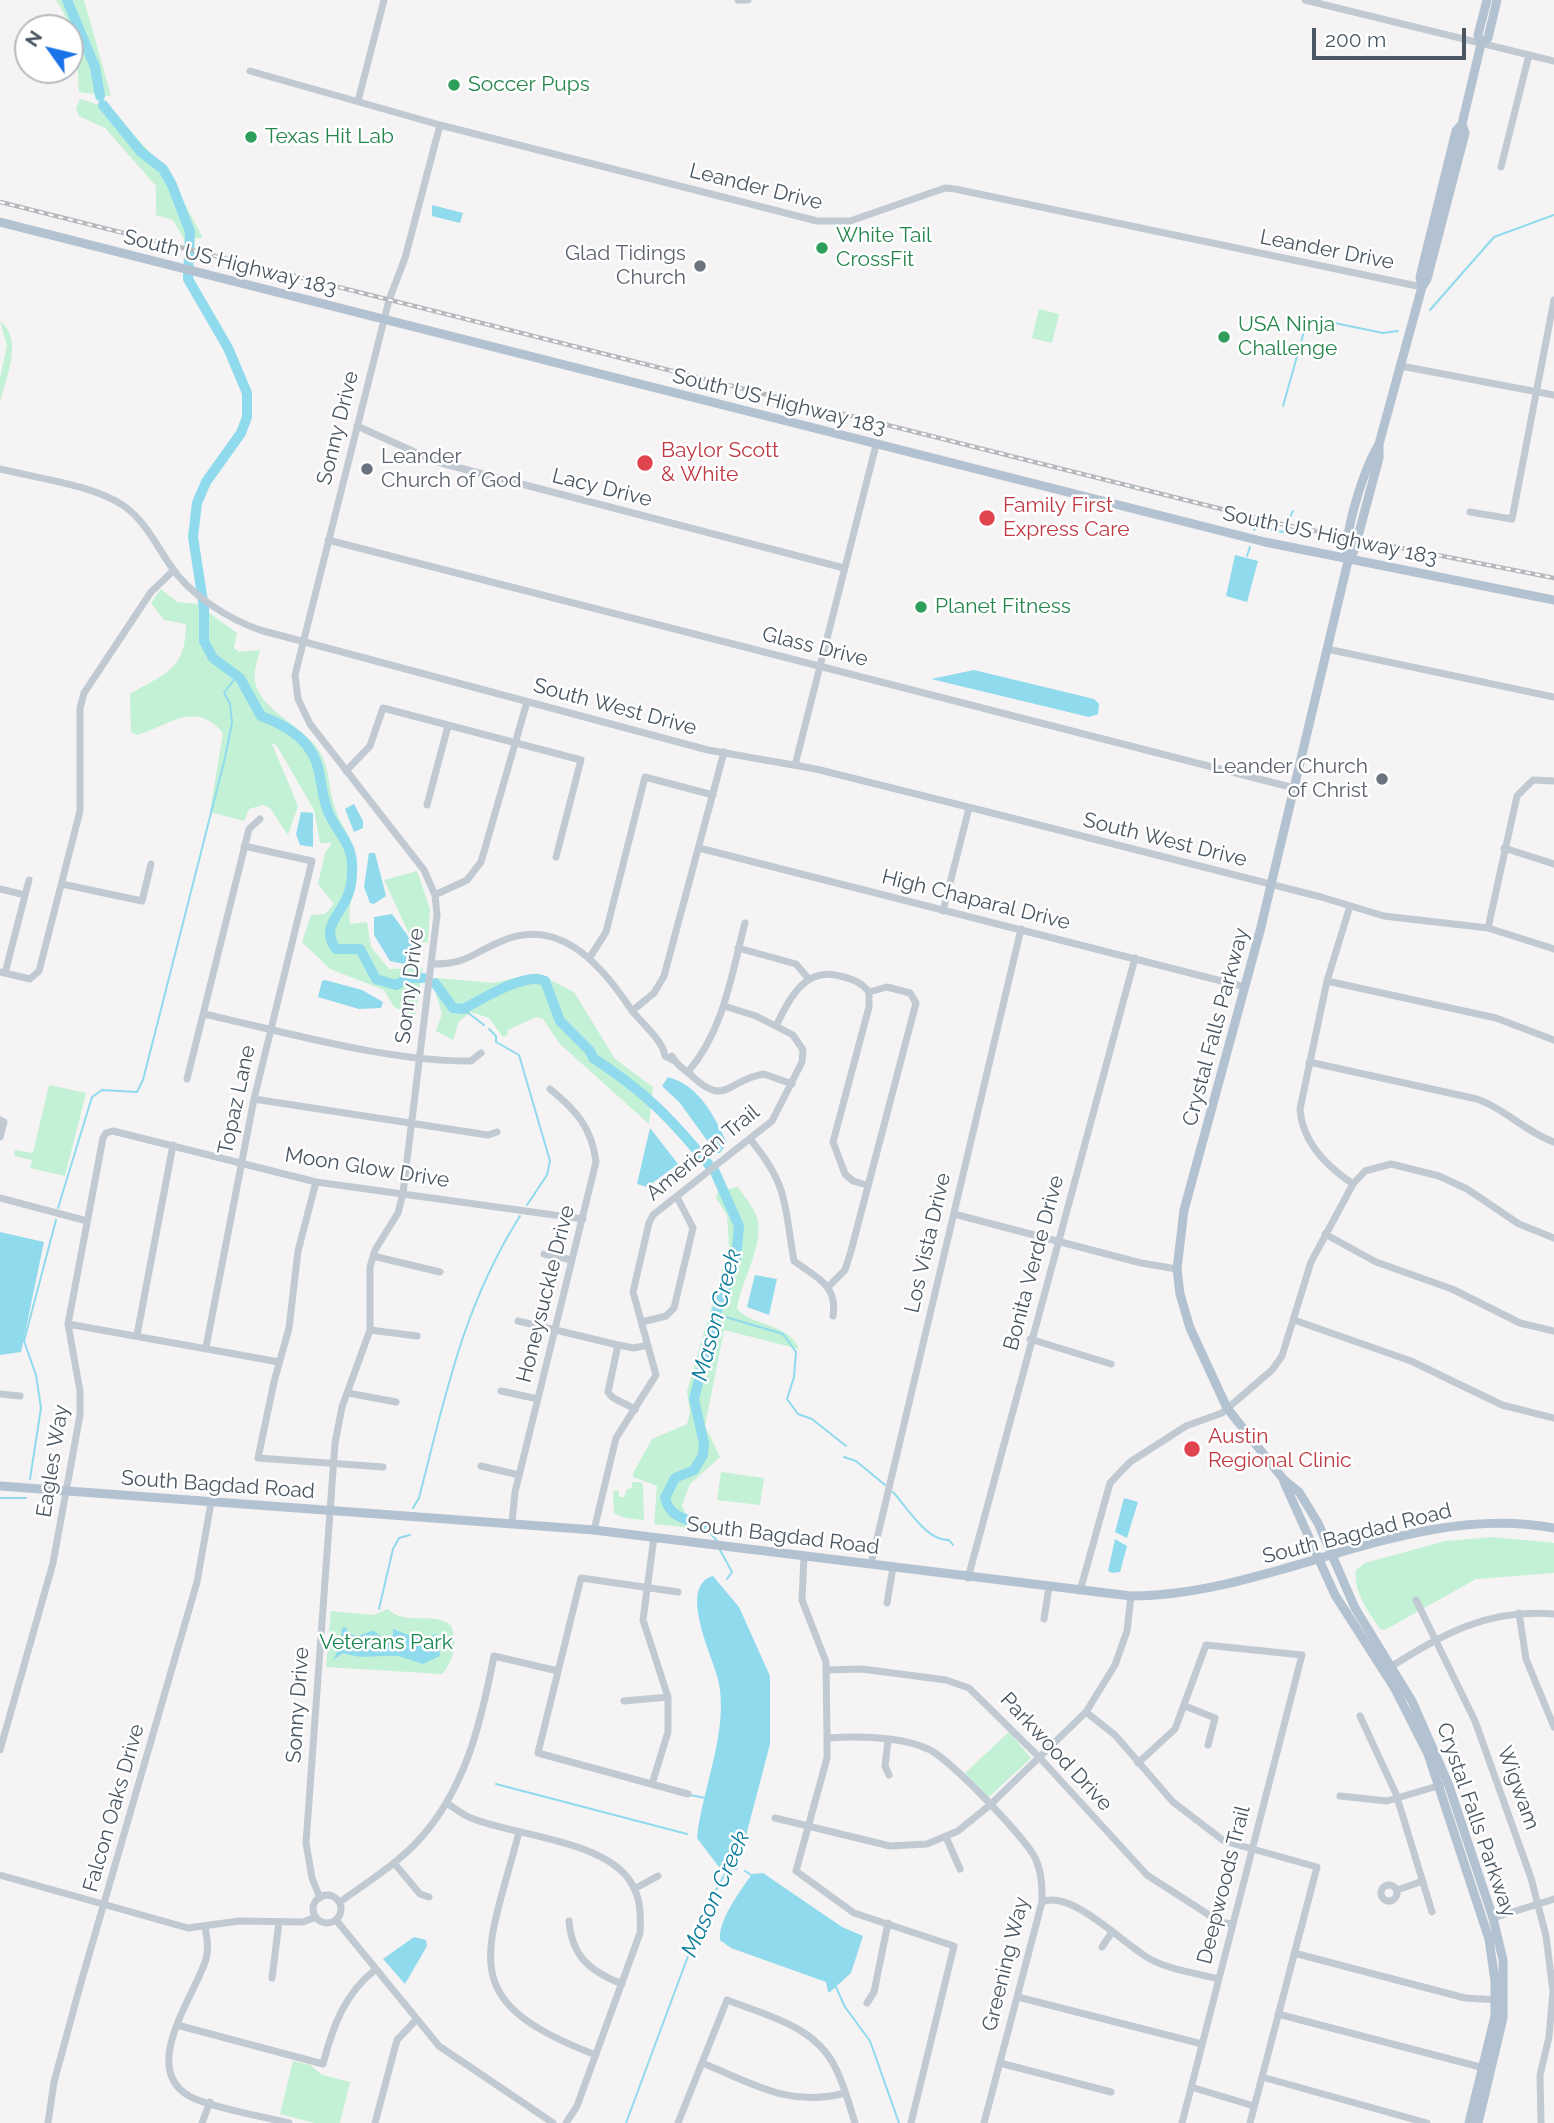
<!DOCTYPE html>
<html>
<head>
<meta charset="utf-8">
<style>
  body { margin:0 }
  #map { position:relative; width:1554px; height:2123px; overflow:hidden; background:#f5f3f3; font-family:Raleway,sans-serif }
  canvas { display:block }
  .north { position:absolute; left:14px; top:14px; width:70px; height:70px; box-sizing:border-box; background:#fff; border:2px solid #b7bbc0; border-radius:50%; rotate:304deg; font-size:19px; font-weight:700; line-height:28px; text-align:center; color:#4a5661 }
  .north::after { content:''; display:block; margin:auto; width:24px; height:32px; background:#1a73e8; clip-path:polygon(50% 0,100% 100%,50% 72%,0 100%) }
  .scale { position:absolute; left:1312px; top:28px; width:154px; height:32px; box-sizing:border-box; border:4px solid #4a5661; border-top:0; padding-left:9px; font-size:21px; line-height:24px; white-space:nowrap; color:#4a5661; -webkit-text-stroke:5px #fff; paint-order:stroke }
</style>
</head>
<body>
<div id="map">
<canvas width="1554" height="2123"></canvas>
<div class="north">N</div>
<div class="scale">200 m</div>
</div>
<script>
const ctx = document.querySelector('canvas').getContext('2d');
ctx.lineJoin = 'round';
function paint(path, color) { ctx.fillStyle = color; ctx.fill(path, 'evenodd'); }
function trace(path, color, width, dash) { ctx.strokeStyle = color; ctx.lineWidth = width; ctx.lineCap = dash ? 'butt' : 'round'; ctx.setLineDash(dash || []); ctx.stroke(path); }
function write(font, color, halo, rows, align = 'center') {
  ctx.font = font + ' Raleway,sans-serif'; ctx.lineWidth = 5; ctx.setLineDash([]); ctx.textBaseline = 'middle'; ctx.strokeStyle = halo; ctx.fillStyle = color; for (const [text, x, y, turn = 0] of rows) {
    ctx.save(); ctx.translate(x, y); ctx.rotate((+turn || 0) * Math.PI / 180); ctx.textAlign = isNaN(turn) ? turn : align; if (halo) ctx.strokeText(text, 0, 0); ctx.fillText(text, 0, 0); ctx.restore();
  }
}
paint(new Path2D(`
  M56 0H84L111 96 79 92C78 60 74 26 56 0Z
  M80 99 109 108 167 171 203 238 184 239 173 220 156 215V186L105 128 79 116 76 109Z
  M1039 309 1059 314 1052 343 1032 338Z
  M0 321C24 340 6 377 0 402V378L7 346Z
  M161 589 177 602 197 604 237 633 234 648 239 652 260 650C258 659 253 672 255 682 263 715 310 727 323 758 330 774 329 794 336 811 341 826 356 843 356 860 357 882 347 904 350 924L367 922 371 947 389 969 423 968 415 1016 394 1007 384 990 330 969 302 942 311 915 325 914 334 904 318 884 325 853 332 843H320L314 810 277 746 271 742 298 806 288 835 270 808 263 805 249 809 244 821 210 812 223 733C194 699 170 726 137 735L131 732 130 694C165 673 186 670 186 624L164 620 151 603Z
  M417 871 430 909 428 943 412 940 384 880Z
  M537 973 574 992 615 1059 653 1087 649 1124 560 1044 543 1019 536 1017 508 1030 507 1036 503 1037 489 1018 471 1012 459 1021 453 1040 436 1031 442 1014 435 990 437 978 492 983Z
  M49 1085 86 1093 65 1176 30 1168 32 1160 14 1156 15 1150 33 1153Z
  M738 1187C744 1196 752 1205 756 1215 767 1240 740 1283 737 1309 754 1327 789 1323 799 1349L724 1330 705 1426 720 1457 690 1484 682 1505 685 1513 707 1526 703 1529 654 1524 657 1486 633 1477V1473L652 1439 687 1424 690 1412 687 1391 729 1246 727 1215 716 1198 718 1191Z
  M721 1472 764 1478 760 1505 717 1500Z
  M632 1482H641L643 1486 644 1520 625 1518 614 1513 613 1491H619V1497H624L627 1489 632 1488Z
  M1493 1537 1554 1543V1573L1476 1579 1385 1630 1380 1629C1368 1611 1353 1592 1356 1570L1365 1563 1445 1541Z
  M388 1609C406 1627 434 1610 451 1626 458 1642 454 1661 442 1674L326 1667 331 1611 373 1615Z
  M1009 1732 1031 1758 988 1798 965 1773Z
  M293 2061 310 2065 322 2075 350 2082 340 2123H315L280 2114Z`), '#c3f1d5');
paint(new Path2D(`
  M432 205 463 213 460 223 432 216Z
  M1235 555 1258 561 1247 602 1226 596Z
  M974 670 1094 699 1099 704 1098 714 1089 717 931 679Z
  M354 804 363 821V828L354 832 345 809Z
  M301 812 313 813V847L300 845 296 834Z
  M369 853H375L386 896 374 904 370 903 364 887Z
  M392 914 408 936 414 951 413 960 409 965 390 961 374 935V917Z
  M325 980 362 990 383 1002 381 1008 359 1009 318 997 322 981Z
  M668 1077C700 1086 714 1116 727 1143L720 1153H716L680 1103 662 1086Z
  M650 1128 678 1164 647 1187 637 1184Z
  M0 1232 44 1242 21 1352 0 1355Z
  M755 1275 777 1279 769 1315 747 1307Z
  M1124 1498 1138 1502 1127 1538 1115 1532Z
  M1115 1539 1127 1546 1120 1572 1112 1573 1108 1571Z
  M713 1576 739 1607 770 1676V1744L737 1870 719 1867 697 1838C702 1789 730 1728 718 1679 713 1657 677 1586 713 1576Z
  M345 1627 350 1634 358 1636C383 1627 367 1631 386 1638L393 1635V1629L424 1641 435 1634 439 1637 440 1656 423 1664C415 1662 405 1657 397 1656 376 1655 364 1660 343 1653L333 1660 340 1646 342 1628Z
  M763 1873 842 1927 863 1936 851 1973 830 1992H828L826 1982 731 1948 720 1940C718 1920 741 1890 752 1874Z
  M414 1937 426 1940 427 1946 405 1984 383 1959Z`), '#90daee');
trace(new Path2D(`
  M1430 310 1494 237 1554 215
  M1283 406 1307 321 1315 319 1383 333 1398 331
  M1254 530 1258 527 1283 532 1293 511
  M1247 556 1250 547
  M463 1009 484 1025
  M489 1029 496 1036V1042L519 1055 550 1161 547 1175 527 1205
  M58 1208 92 1097 102 1090 137 1092 143 1080 225 758 232 723 230 703 224 693 237 676
  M716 1314 783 1334 796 1352 794 1377 787 1399 798 1414 812 1419 846 1446
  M844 1457 856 1461 885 1485
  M30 1479 41 1408 36 1375 24 1341 56 1220
  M893 1492C906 1506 927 1542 949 1540L953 1545
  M0 1498H26
  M413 1508 419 1498C445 1397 463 1306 520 1216
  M707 1529 717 1541
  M720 1550 732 1572 727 1579
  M379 1609 393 1549 399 1538 410 1535
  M496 1784 687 1834
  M690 1795 705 1798
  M745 1871 753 1876
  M836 1987 845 2007 870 2041 899 2123
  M626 2123 704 1913 728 1868`), '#90daee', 2);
trace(new Path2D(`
  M67 0 95 67 100 96
  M103 105 141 152 163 169 172 185 190 232 188 279 228 348 247 393V417L241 433 206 482 197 503 193 537 204 608V641L213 658 240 678 261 716C288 726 313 741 319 772 322 786 323 801 329 814 339 835 354 845 352 871 352 878 351 886 349 892 343 914 319 926 336 949H360L376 979 396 985 409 978H423
  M435 983 453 1008 463 1009C481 1000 526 971 545 981L560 1021 590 1051 593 1058C644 1091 671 1118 709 1165
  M707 1529C690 1517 671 1521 665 1498L675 1478 694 1470 703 1455 704 1444 694 1399 716 1314 736 1259 739 1226 715 1172`), '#90daee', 10);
trace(new Path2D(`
  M738 0H748
  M1305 0 1554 61
  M250 71 440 125 817 221H850L945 188 955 189 1422 287
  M358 101 384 0
  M1501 167 1529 55
  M1401 366 1554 395
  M357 426 437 462 844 568
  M0 469C36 478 94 485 124 506 145 521 155 543 170 565 189 594 228 619 260 630L708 750 816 769 992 813 1321 897 1384 916 1488 928 1554 949
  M1470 512 1512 519 1554 300
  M328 540 1294 788
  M1327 649 1554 697
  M795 765 876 445
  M346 771 370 746 383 708 581 760 556 857
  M427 805 448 726
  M699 848 1245 987
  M1504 848 1554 864
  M62 884 142 901 151 864
  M0 889 25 895
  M435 895 467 880 481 862 527 702
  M1350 906 1327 981 1300 1109C1302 1142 1326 1166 1353 1184
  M943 911 969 808
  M1488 928 1517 796 1533 780 1554 781
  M738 948 796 964 808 978
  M590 957 606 932 645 777 713 795
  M432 964C469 964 472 953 502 941 558 917 599 962 628 1005 637 1020 663 1039 665 1056L673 1060
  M0 972 30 979 39 971 80 811V708L84 693 151 592 174 570
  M5 973 29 880
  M1327 981 1496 1018 1554 1040
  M632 1011 654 993 664 976 724 752
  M204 1014C285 1032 389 1062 471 1061L481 1053
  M776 1026C789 999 805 966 840 976 852 979 861 982 869 992V1007L833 1142 845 1174 853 1181 867 1185
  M672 1056C675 1064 684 1069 691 1075 726 1109 728 1079 764 1074L792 1084
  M1309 1062 1477 1099C1506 1109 1525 1132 1554 1142
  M688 1072C724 1030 731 976 745 923
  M187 1079 249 829 260 819
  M254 1099 488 1135 497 1132
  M0 1120 4 1122 0 1137
  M750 1139C789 1186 784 1204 794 1261 816 1277 838 1285 833 1316
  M316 1182 298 1251 289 1328 274 1382 258 1458 383 1467
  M0 1198 87 1221
  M954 1214 1141 1263 1177 1269
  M1325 1234 1376 1262 1452 1289 1520 1323 1554 1331
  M544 1254 572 1260
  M373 1256 440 1272
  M830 1285 845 1270 851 1251 916 1003 910 993 887 987 869 992
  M1294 1320 1411 1361 1502 1405 1554 1418
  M518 1321 618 1345 634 1348 648 1345
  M642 1322 666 1316 674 1308 693 1228 677 1197
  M68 1324 279 1362
  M370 1330 417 1336
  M137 1335 173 1145
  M1030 1339 1111 1364
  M618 1345 608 1392C614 1402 626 1402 635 1410
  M206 1347 254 1099 312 861 244 846
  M501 1391 538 1399
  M348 1393 396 1402
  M0 1394 20 1396
  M481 1466 519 1475
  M512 1523 515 1492 596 1162C592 1128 576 1110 550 1089
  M594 1530 616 1438 656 1375 633 1292 649 1223 653 1215 772 1121 802 1062 803 1050 793 1035 756 1016 724 1006
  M804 1556 802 1600 826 1662 827 1738V1758L796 1871 854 1913 954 1946 911 2123
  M871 1564 1021 929
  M968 1578 1135 958
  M1080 1591 1110 1483 1130 1462 1186 1426 1222 1413 1272 1370 1282 1356 1311 1262 1353 1184 1365 1171 1391 1164 1439 1176 1467 1189 1519 1224 1554 1238
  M678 1592 581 1578 538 1753 688 1794
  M1416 1600 1475 1721 1531 1878 1546 1936 1553 1991 1549 2037 1540 2075 1541 2123
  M887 1603 893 1567
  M1519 1613 1526 1659 1554 1727
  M1044 1619 1049 1587
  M1389 1668C1443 1634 1488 1608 1554 1614
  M827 1670 862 1669 946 1680 969 1688 1040 1758 1147 1875 1220 1922 1232 1924
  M624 1701 668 1697
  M1185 1706 1215 1718 1208 1745
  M1086 1712 1115 1735 1173 1802 1224 1841 1317 1867 1250 2123
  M1360 1716 1396 1794 1432 1912
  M827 1738C859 1736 899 1736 928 1749 948 1757 1028 1840 1036 1860 1042 1874 1042 1887 1042 1902L984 2123
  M888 1741 885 1766 889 1775
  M0 1750 53 1563 80 1415V1391L68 1324 103 1138 106 1133 113 1131 316 1182 583 1219
  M1138 1763 1175 1729 1206 1645 1302 1655 1182 2123
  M652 1784 668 1732V1697L643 1620 654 1537
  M1340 1796 1387 1801 1441 1785
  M448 1804C456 1809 463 1815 471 1818 515 1836 603 1840 630 1881 641 1897 641 1916 640 1933L577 2106 566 2123
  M775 1818 890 1846 927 1844 958 1831 990 1805 1086 1712 1115 1665 1127 1631 1131 1596
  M519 1832C487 1956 452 2000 596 2055
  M946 1837 960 1869
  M394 1863 420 1894 429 1897
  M0 1875 188 1928 239 1921 303 1922 316 1917
  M1381 1893a8 8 0 1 1 16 0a8 8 0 1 1-16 0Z
  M634 1889 658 1876
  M1397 1890 1423 1881
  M313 1909a14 14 0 1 1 28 0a14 14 0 1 1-28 0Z
  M320 1898 312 1878 306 1843 335 1443 342 1407 370 1330V1267L375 1250 398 1213 403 1193 437 915 435 895 424 870 310 724 298 699 295 675 389 300 405 258 440 125
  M340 1902C366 1883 394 1866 416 1843 465 1792 481 1723 494 1656L558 1671
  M1042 1902C1072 1889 1124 1945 1150 1959 1170 1970 1196 1973 1218 1979
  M1493 1918 1554 1899
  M336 1920 439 2046 553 2123
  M569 1921C572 1957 590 1971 622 1984
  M205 1927C207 1938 209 1948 206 1959 196 1994 139 2067 189 2096 208 2107 265 2117 289 2123
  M1102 1947 1112 1932
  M1294 1953 1465 1998 1498 2000
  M272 1978 279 1922
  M1018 1997 1202 2044
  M867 2003 874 1992 888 1923
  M1278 2014 1484 2068
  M177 2025 323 2064C333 2026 344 1994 376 1969
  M702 2063C753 2083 788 2108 845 2093
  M1000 2063 1111 2092
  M1262 2077 1427 2123
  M1191 2087 1254 2106
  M48 2123 54 2082 80 1986 197 1582 211 1503
  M202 2123 210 2102
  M375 2123 397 2040 417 2019
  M678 2123 727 2000C766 2015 815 2026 835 2067 844 2084 849 2104 855 2123`), '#c1cad2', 7);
trace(new Path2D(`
  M1481 44 1488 38 1497 0
  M0 222 1265 542 1554 600
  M1422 287 1420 277 1456 131 1462 124
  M1379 444V458L1354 551 1348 561 1260 931 1184 1210 1177 1269 1180 1294 1190 1328 1227 1408 1284 1480 1299 1492 1318 1523 1355 1608 1412 1701 1448 1783 1493 1918 1503 1960V2018L1478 2123
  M1348 561C1342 534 1365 467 1379 444L1422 287 1427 279 1465 133 1462 124 1481 44 1478 35 1487 0
  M1284 1482 1335 1595 1394 1687 1428 1754 1489 1939 1495 1981V2016L1469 2123
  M0 1486 594 1530 1131 1596C1275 1595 1411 1501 1554 1528`), '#b3c2d1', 9);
const rail = new Path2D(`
  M0 202 1285 525 1554 578`);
trace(rail, '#b5b8bd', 4.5);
trace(rail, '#fff', 2, [5]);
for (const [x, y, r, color] of [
  [454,85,7,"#2e9e5b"],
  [251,137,7,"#2e9e5b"],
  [822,248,7,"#2e9e5b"],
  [700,266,7,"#6b7280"],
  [1224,337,7,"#2e9e5b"],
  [645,463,9,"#e0444e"],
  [367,469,7,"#6b7280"],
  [987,518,9,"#e0444e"],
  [921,607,7,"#2e9e5b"],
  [1382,779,7,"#6b7280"],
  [1192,1449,9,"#e0444e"]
]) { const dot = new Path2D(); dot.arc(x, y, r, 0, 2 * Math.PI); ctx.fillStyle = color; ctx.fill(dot); trace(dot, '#fff', 2.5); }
write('21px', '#27864d', '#fff', [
  ["Soccer Pups",468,85],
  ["Texas Hit Lab",265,137],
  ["White Tail",836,236],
  ["CrossFit",836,260],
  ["USA Ninja",1238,325],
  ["Challenge",1238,349],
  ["Planet Fitness",935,607]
], 'left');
write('21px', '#4a5661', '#fff', [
  ["Leander Drive",756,187,14],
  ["Leander Drive",1327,250,11],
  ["South US Highway 183",230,263,14],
  ["South US Highway 183",779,402,14],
  ["Sonny Drive",338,428,-76],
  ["Lacy Drive",602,488,14],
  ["South US Highway 183",1330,536,12],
  ["Glass Drive",815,647,14],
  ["South West Drive",615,707,15],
  ["South West Drive",1165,840,14],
  ["High Chaparal Drive",976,900,14],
  ["Sonny Drive",410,986,-83],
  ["Crystal Falls Parkway",1216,1027,-75],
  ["Topaz Lane",237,1100,-78],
  ["American Trail",703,1153,-39],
  ["Moon Glow Drive",367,1168,9],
  ["Los Vista Drive",928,1243,-77],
  ["Bonita Verde Drive",1034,1263,-75],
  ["Honeysuckle Drive",546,1294,-76],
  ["Eagles Way",53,1461,-81],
  ["South Bagdad Road",218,1485,4],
  ["South Bagdad Road",1357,1534,-14],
  ["South Bagdad Road",783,1536,7],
  ["Sonny Drive",298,1705,-86],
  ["Parkwood Drive",1056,1752,47],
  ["Wigwam",1518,1788,70],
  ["Falcon Oaks Drive",114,1808,-74],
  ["Crystal Falls Parkway",1476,1820,71],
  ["Deepwoods Trail",1224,1885,-76],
  ["Greening Way",1006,1964,-76]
]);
write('21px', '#5b616d', '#fff', [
  ["Glad Tidings",686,254],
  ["Church",686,278],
  ["Leander",381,457,"left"],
  ["Church of God",381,481,"left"],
  ["Leander Church",1368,767],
  ["of Christ",1368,791]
], 'right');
write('21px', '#be3a42', '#fff', [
  ["Baylor Scott",661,451],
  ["& White",661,475],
  ["Family First",1003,506],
  ["Express Care",1003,530],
  ["Austin",1208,1437],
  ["Regional Clinic",1208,1461]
], 'left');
write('21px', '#17864f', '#fff', [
  ["Veterans Park",386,1643]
]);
write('italic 23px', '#0c7c9b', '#fff', [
  ["Mason Creek",717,1315,-75],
  ["Mason Creek",716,1894,-66]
]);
</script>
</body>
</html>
